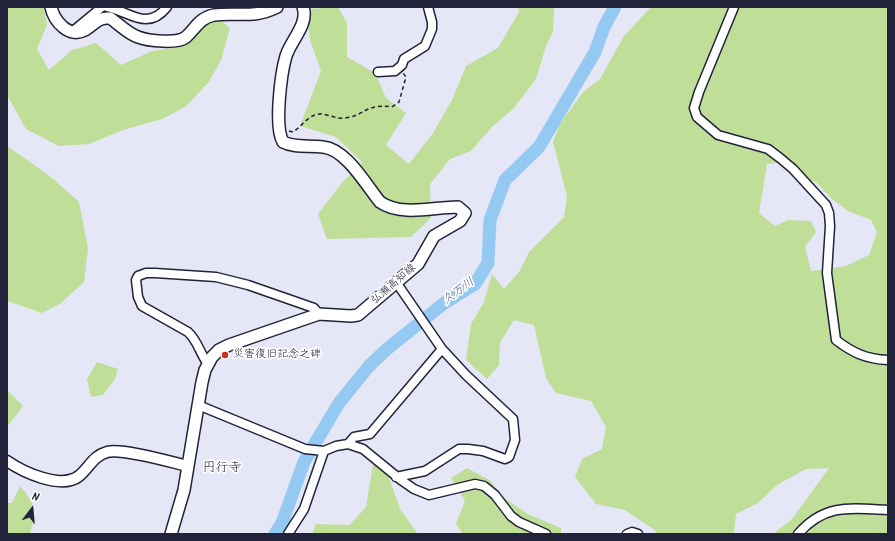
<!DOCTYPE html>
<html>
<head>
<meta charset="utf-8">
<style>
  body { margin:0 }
  #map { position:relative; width:895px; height:541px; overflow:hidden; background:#e6e7f6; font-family:Kalam,sans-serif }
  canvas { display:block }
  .frame { position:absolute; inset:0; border:8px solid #22223b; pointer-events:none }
  .north { position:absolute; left:12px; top:489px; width:40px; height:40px; -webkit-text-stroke:3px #fff; paint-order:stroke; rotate:16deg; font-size:11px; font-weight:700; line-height:16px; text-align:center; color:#22223b }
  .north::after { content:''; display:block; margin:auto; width:14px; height:18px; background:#22223b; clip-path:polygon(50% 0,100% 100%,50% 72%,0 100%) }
</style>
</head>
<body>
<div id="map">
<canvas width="895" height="541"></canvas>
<div class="frame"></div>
<div class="north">N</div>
</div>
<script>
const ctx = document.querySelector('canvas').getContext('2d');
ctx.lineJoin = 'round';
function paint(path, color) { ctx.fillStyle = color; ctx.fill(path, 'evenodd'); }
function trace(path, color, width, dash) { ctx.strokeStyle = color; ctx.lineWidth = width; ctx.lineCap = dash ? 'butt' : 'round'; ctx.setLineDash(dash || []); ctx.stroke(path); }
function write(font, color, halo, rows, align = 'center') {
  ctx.font = font + ' Kalam,"Klee One",sans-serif'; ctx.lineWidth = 3.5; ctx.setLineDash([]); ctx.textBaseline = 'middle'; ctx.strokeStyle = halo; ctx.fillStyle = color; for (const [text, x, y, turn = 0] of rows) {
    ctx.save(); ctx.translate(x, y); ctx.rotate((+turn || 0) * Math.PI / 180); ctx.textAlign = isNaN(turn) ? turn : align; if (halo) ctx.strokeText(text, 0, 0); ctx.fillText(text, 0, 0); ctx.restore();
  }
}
paint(new Path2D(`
  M7 7H44L47 25 37 49 49 70 72 50 96 43 121 65 152 51 181 47 198 26 216 17 230 28 221 60 209 82 185 107 162 119 123 130 89 144 59 146 26 129 7 95Z
  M338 7 347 23V57L375 73 386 98 406 113 386 145 409 164 433 133 452 100 466 66 498 48 519 12 518 7H554L553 32 546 46 536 79 514 108 492 127 471 151 450 159 430 184 431 218 411 237 327 239 318 214 341 184 362 162 336 137 300 126 321 71 310 40 306 9Z
  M651 7H888V534H773L792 519 829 468 806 469 777 485 758 503 736 514 734 533 740 534H654L656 531 625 510 596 504 575 477 582 459 602 449 606 427 591 401 556 393 546 378 534 325 514 320 500 343 499 365 487 379 466 360 471 324 484 302 492 274 504 289 519 272 529 252 564 217 567 196 553 142 560 124 583 92 600 79 624 36ZM784 162 801 176 816 182 832 199 848 211 871 220 877 232 869 255 846 266 811 271 805 247 816 232 811 221 788 220 775 226 759 213 767 164Z
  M7 146 51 177 79 202 88 248 84 282 61 303 42 313 7 301Z
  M97 362 118 369 115 379 103 395 91 397 87 379Z
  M8 391 23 406 7 427V392Z
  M373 464 386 469 400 509 418 534H312L316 524 350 525 366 507Z
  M467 468 491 481 501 496 528 514 561 528V534H463L456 524 465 501 451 478Z
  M20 486C35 503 37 512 30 534H9L7 532V503H12Z`), '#bfde97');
trace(new Path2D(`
  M275 534 282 523 304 462 339 403 369 366 387 349 443 304 475 284 488 263 490 220 505 180 539 147 595 52 604 27 615 7`), '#94caf2', 13);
const minor = new Path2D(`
  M107 7C129 11 147 32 167 7
  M734 7 699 92 694 108 697 117 718 135 768 149 780 158 793 169 826 205 829 213 830 226 827 273 836 340C853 353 866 359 888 360
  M73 31 102 7
  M378 72 395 71 402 65 404 59 425 46 432 29V22L428 7
  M396 282 442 349 466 375 513 419 515 440 509 457 505 459 483 451 468 449H459L425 471 396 477
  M208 364C200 354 198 341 188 332L142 306 138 297 136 280 138 276 146 273H155L216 277 248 285 314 308 319 314
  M198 405 305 449 324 451 336 446 348 444 363 449 401 480 414 489 429 495 475 484 484 486 495 495 511 516 519 522 546 534
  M348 444 354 437 370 434 442 349
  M288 534 304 509 324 451
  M627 534 632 532 638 534
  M798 534C825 503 851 508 888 510`);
const tertiary = new Path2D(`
  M7 461C23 472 61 490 79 476 89 468 93 456 107 452 122 448 171 462 188 466`);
const secondary = new Path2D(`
  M51 7C54 21 69 39 85 30 95 24 98 17 110 18 119 24 128 34 138 37 148 41 178 44 186 37 196 28 199 18 214 15 238 12 253 19 277 7
  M171 534 184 490 202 382 205 370 212 357 219 350 229 345 319 314 351 316 358 315 418 264 434 236 460 221 465 213 458 207C433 207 402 217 380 202 366 185 346 149 323 147 309 145 295 148 283 142 274 127 281 73 286 56 291 40 309 24 303 7`);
trace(minor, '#22223b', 11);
trace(tertiary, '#22223b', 13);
trace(secondary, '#22223b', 14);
trace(new Path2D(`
  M289 131 293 132C301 127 306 118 315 115 324 111 335 120 345 118 365 116 365 103 392 107L399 102 406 77 403 73`), '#22223b', 1.5, [4, 3]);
trace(minor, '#fff', 8);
trace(tertiary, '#fff', 10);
trace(secondary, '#fff', 11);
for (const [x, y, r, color] of [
  [225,355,4,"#c8321e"]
]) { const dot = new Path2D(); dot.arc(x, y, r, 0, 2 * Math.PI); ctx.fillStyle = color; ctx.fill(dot); trace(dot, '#fff', 1.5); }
write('11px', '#22223b', '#fff', [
  ["弘瀬高知線",394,285,-41]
]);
write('11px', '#22223b', '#fff', [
  ["災害復旧記念之碑",233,355]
], 'left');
write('italic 12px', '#4a5d7b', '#fff', [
  ["久万川",459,292,-36]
]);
write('13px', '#22223b', '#fff', [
  ["円行寺",222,469]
]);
</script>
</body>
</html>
